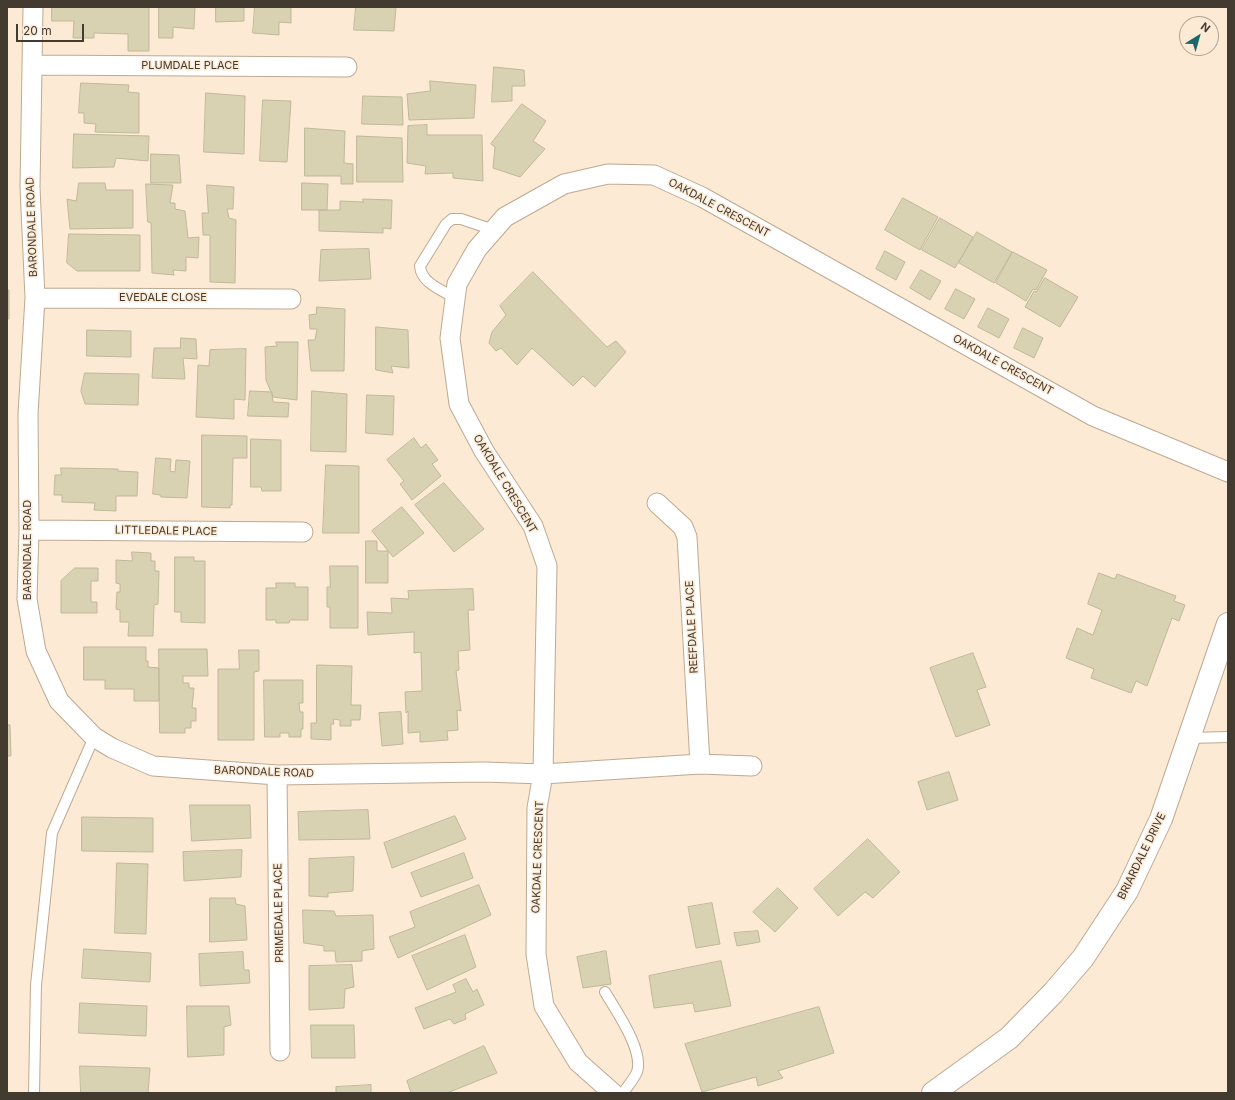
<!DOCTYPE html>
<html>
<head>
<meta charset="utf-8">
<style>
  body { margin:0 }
  #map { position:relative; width:1235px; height:1100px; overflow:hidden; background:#fcead5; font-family:Inter,sans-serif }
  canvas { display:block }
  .frame { position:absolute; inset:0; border:8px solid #433a30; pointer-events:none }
  .north { position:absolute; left:1179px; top:16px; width:40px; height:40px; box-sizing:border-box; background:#fcead5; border:1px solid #b2a493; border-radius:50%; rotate:37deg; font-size:11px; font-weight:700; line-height:16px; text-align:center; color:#433a30 }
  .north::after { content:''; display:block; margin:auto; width:14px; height:18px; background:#1a686c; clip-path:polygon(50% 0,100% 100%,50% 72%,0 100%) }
  .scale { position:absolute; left:16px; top:24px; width:68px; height:18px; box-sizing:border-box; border:2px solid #433a30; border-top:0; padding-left:5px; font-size:12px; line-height:14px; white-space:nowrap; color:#433a30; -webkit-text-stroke:3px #fcead5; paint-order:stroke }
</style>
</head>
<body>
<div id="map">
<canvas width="1235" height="1100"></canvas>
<div class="frame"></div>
<div class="north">N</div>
<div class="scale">20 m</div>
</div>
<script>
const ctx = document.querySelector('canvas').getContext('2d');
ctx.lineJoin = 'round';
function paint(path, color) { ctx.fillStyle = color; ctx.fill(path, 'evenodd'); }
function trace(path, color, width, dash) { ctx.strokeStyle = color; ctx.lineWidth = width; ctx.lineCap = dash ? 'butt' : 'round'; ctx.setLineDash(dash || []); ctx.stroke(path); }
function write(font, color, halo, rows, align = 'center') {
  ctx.font = font + ' Inter,sans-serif'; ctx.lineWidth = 3; ctx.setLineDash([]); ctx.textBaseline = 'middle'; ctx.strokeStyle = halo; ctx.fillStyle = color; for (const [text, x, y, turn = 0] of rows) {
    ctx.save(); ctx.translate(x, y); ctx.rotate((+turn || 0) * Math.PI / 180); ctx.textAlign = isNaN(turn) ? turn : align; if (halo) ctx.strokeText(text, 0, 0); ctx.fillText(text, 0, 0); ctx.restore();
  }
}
const building = new Path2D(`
  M52 7H149V51H128V34L94 33V38H73L74 21H52Z
  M159 7H195L194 29 173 27V38H159Z
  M216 7H244V21L216 22Z
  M255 7H291V23L279 22V35L253 33Z
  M356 7H396L394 31 354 30Z
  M494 67 524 70 525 86H512V101L492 102Z
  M430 81 476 85 474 118 409 120 407 94 430 91Z
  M81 83 129 85 128 92 139 93V133L95 132 96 124 84 123V113H79Z
  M206 93 245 96 244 154 204 152Z
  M363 96 402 97 403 125 362 124Z
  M263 100 291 101 287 162 260 161Z
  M522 104 546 121 533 141 545 149 520 177 493 168 495 147 491 144Z
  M427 125V135H482L483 181 453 178V173L425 174 426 166 407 163 408 126Z
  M305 128 345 131 344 163 353 164V184H341V176H305Z
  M74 134 149 136 148 161 116 158 114 167 73 168Z
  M357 136 402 138 403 182H357Z
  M151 154 179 155 181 183H151Z
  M79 183H105L106 190H133V228L70 229 67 199 76 201Z
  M302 183 328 184 327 210H302Z
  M146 184 173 185 170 203H175V209L185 211 188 238 199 237 198 258 186 257V271L173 270 174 275 152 273 151 223 148 222Z
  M207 185 234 187 233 209H227L229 218 236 220 235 283 210 282V235H203L202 213H208Z
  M903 198 938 217 920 250 885 230Z
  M363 199 392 200 391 229 383 228V233L319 231V210H340V201L363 202Z
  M940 218 973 237 955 268 922 250Z
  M977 232 1012 252 994 283 959 263Z
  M69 234 140 235V271H77L67 263Z
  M369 249 371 279 319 281 321 250Z
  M885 251 905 262 896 280 876 269Z
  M1013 252 1047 270 1036 290 1033 289 1026 301 996 283Z
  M921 270 941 281 930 300 910 288Z
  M533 272 607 347 616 341 626 352 595 387 583 376 573 386 532 348 517 365 501 348 496 351 489 343 492 332 506 315 500 306Z
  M1045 278 1078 297 1060 327 1025 307 1034 291 1036 292Z
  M956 289 975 299 964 319 945 309Z
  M7 290H9V319H7Z
  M317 307 345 309 344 371H311L308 340H315L317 329H310L309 315 316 314Z
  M988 308 1009 319 999 338 978 327Z
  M376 327 408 330 409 368 391 366 393 373 376 370Z
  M1023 328 1043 338 1034 358 1014 348Z
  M87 330 131 331V357L87 356Z
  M181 338 196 339 197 359 183 358 185 379 152 378 154 348H180Z
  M276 342H298L297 400 273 397 266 380 265 347 277 346Z
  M246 349 245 400 234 399V419L196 417 198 365 209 366 210 350Z
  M85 373 139 374 138 405 85 404 81 391Z
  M250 391 272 392 273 402 289 403 288 417 248 416Z
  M312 391 347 394 346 452 311 451Z
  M367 395 394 396 393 435 366 433Z
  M202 435 247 436V458H233L232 505H230V508L202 507Z
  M414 438 421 448 426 444 438 460 432 464 441 476 412 500 400 484 404 481 387 460Z
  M251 439 281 440V491H262L261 487H251Z
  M156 458 171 459 170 471 175 472 176 460 190 461 187 498 161 497 160 495 153 494Z
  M326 465 359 466V533H323Z
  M61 468 118 469V471L138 472 137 496H116V511L94 510 95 503 62 502V495H54L55 475H61Z
  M444 483 484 529 454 552 415 505Z
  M402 507 424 533 393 557 372 531Z
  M366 541H377V551H388V583H366Z
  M132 552 151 553V561H155V571H159L158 604 154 605 153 636H128L129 622H120V610L116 609 117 592H120V584L116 583V560L132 561Z
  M175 557H194V561H205V623L181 622V612H175Z
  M330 566H358V628H330V607H327V587H330Z
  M75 568H98V581H91V602H97V613H61V581Z
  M1099 573 1115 579 1117 574 1176 596 1174 601 1185 605 1179 621 1172 618 1147 686 1136 681 1131 693 1091 678 1094 669 1066 658 1077 628 1093 635 1102 610 1088 604Z
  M276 583H295V587H308V620H290L289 623H276V620H266V588H276Z
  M473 589 474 610H468L470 650 458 651 459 670 456 671 461 711 457 710 458 730 447 731 448 740 420 742V732L408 733V711L406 713 405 692 422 691 421 652 414 653V632L368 635 367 612 392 613 391 598 409 599 408 591Z
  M84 647H146V661H148V667L159 668V701H134V689H105V680H84Z
  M159 649H207L208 676H183V683H189V688H194L192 708H196V721H191V728H185V733H160Z
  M239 650H259V671L254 672V740H218V669H239Z
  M973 653 986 687 977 690 990 725 956 737 930 668Z
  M317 665 352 666 351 705H361L360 720H351V726H340V720L333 719 334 724H331V740L311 739V723H316Z
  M264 680H303V703H299L300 712H303V729H301V737H289V733H280V737H265Z
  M401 712 403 744 382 746 379 713Z
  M7 725H10L11 756H7Z
  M949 772 958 800 927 810 918 782Z
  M190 805H250L251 838 192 841Z
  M368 810 370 839 299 840 298 812Z
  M455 816 466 839 392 868 384 843Z
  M82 817 153 818V852L82 851Z
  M868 839 900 872 873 898 865 892 838 916 814 889Z
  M242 850 241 877 184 881 183 852Z
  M464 853 473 878 421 897 411 873Z
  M354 857 353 891 328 893V897L309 896V859Z
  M117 863 148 864 146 934 115 933Z
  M479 885 491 915 398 958 389 937 415 927 410 912Z
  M778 888 798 908 775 932 753 912Z
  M210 898H235L236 904 245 906 247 940 210 942Z
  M712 903 720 944 696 948 688 907Z
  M303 910 334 911 336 916 373 915 374 949 362 951V961L336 962 335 951H324V946L304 943Z
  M758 931 760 942 737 946 734 933Z
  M465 935 476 967 427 990 412 956Z
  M84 949 151 953 150 982 82 978Z
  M606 951 611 984 583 988 577 957Z
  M243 952 244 970H249L250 983 200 986 199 954Z
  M721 961 731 1006 695 1012 693 1003 654 1008 649 976Z
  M352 965 354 987 345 989 344 1008 309 1010V966Z
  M466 979 473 992 477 989 484 1005 465 1014 466 1019 454 1024 450 1019 424 1029 415 1008 456 992 453 985Z
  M80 1003 147 1006 146 1036 79 1033Z
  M187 1006H229L231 1025 224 1027V1055L188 1057Z
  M819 1007 834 1053 778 1071 783 1078 758 1086 756 1077 702 1092 685 1044Z
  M311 1025H354L355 1058H312Z
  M484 1046 497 1073 447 1093H411L407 1081Z
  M80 1066 150 1068 148 1093H81Z
  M371 1085V1093H336V1087Z`);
paint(building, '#d8d1b2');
trace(building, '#bfb899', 1);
const lane = new Path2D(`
  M455 298C442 290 421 283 420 266L446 224 452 219H461L494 230
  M1189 738 1228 737
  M605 992C616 1011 644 1050 637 1072 634 1079 627 1087 623 1093
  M34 1093 36 985 52 833 94 737`);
const street = new Path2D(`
  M33 7 30 187 35 298 28 414 29 530 27 599 36 651 59 701 94 737 112 748 153 766 277 775 484 772 543 774 700 764 752 766
  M33 65 347 67
  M35 298 291 299
  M657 503 683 527 687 537 700 764
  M29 530 303 532
  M277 775 280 1051
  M613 1093 578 1062 544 1006 536 954 537 808 543 774 547 566 533 526 484 451 459 404 450 338 457 284 477 249 505 217 564 184 608 174 654 175 702 197 1093 416 1228 472`);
const secondary = new Path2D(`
  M933 1093 1009 1038 1053 993 1083 958 1127 891 1161 819 1228 624`);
trace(lane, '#bfa991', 12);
trace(street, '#bfa991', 21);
trace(secondary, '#bfa991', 24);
trace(lane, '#fff', 10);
trace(street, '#fff', 19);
trace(secondary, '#fff', 22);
write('11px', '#433a30', '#fcead5', [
  ["PLUMDALE PLACE",190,66],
  ["OAKDALE CRESCENT",719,208,28],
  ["BARONDALE ROAD",32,227,-92],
  ["EVEDALE CLOSE",163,298],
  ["OAKDALE CRESCENT",1003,365,29],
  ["OAKDALE CRESCENT",505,484,59],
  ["LITTLEDALE PLACE",166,531,1],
  ["BARONDALE ROAD",28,550,-90],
  ["REEFDALE PLACE",692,627,-93],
  ["BARONDALE ROAD",264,772,2],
  ["BRIARDALE DRIVE",1142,856,-64],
  ["OAKDALE CRESCENT",538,857,-88],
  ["PRIMEDALE PLACE",279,913,-91]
]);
</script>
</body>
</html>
